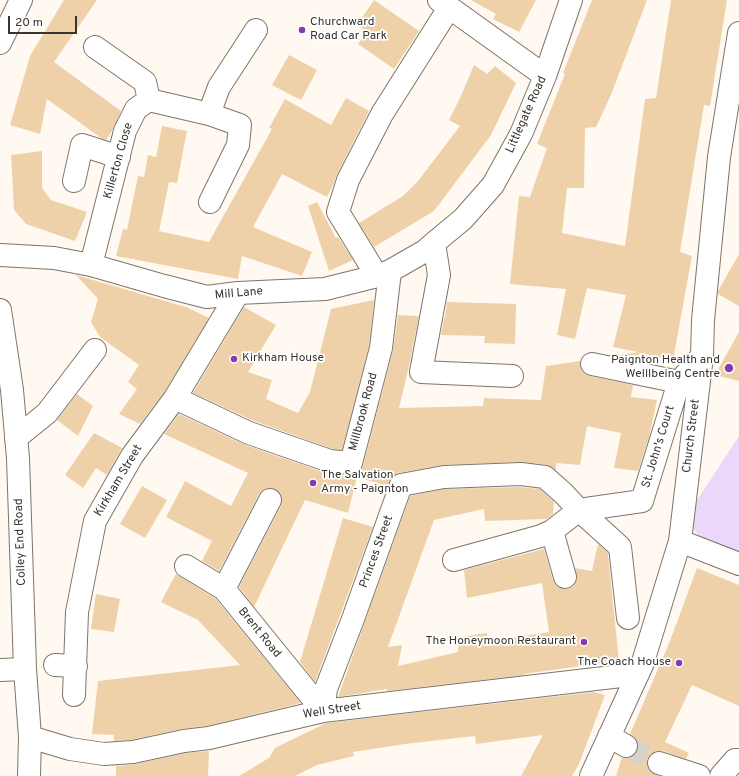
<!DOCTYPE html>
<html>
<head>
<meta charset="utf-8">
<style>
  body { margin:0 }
  #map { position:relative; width:739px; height:776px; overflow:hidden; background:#fff9f1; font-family:Overpass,sans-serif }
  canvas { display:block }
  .scale { position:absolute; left:8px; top:16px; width:69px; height:18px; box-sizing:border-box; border:2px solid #38342f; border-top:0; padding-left:5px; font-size:12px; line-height:14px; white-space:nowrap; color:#38342f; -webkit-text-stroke:3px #fff; paint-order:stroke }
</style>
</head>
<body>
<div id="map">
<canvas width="739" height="776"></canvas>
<div class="scale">20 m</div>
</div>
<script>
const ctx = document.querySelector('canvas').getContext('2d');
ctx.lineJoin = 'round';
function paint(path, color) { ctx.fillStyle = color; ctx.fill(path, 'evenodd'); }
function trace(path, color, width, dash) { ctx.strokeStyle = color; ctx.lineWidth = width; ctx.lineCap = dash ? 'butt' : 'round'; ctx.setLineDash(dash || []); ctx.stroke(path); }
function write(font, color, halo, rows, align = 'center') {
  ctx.font = font + ' Overpass,sans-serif'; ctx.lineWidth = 3.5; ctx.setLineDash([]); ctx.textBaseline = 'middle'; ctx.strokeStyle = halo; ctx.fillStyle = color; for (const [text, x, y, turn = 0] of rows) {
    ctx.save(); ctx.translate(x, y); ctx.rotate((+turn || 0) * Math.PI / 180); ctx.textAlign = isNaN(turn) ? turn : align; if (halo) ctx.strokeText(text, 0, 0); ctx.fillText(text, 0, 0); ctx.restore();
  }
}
paint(new Path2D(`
  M739 436V554L700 537 690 525 688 514Z`), '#ead7f9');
paint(new Path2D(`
  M64 0H97L54 62 121 111 112 131 106 140 101 138 47 99 40 134 10 125 30 56Z
  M374 0 419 31 394 69 358 44 367 32 357 25Z
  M471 0H536L519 32 493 19 496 14Z
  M592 0H647L611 95 596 127 585 128 584 188H567L562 233 625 246 645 99 656 98 671 0H727L710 106 704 105 680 252 692 256 673 360 639 353 638 361 614 356 638 352 613 347 626 295 587 288 575 339 557 335 566 289 510 284 519 196 530 197 547 148 537 144 565 74 563 73Z
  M289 55 317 70 301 100 272 85Z
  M474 65 487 74 495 66 516 83 491 135 434 211 374 247 359 223 403 196 418 181 460 126 449 120 461 96Z
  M346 98 369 111 337 174 333 185 327 197 282 174 253 227 312 252 302 276 242 256 238 279 116 256 123 229 127 230 138 176 144 177 148 155 156 157 162 126 187 131 177 183 169 182 159 231 209 242 272 129 269 128 285 99 331 125Z
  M42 151V188L51 200 87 212 75 241 26 224 14 210 11 155Z
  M317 202 336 238 338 237 353 260 329 271 308 206Z
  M739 254V306L718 294V291Z
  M76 275 186 307 209 318 165 391 140 424 119 414 137 389 128 382 139 365 100 337 91 322 98 299Z
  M374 300 369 346 342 450 333 449 254 421 193 393 244 307 276 325 248 372 272 380 266 399 298 413 310 392 331 309Z
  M447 302 516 304 515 344 484 343 485 336 441 335 444 318H445Z
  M398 315 419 316 409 366 399 408 483 406 484 398 541 400 546 366 580 361V368L583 373 589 376 633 385 631 397 657 400 649 437 638 471 614 468 621 433 587 426 580 465 556 463V470L547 465 522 462 442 465 398 473 393 476 387 486 357 477 348 513 305 500 254 607 239 587 281 506 282 500 281 494 276 489 270 488 264 489 259 494 219 571 202 561 212 541 166 517 185 481 231 506 248 473 164 434 179 414 245 445 326 473 350 475 356 474 360 472 363 466 393 351Z
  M739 332V381L715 375Z
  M77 394 93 406 78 436 57 420Z
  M94 433 122 448 107 475 96 468 83 488 65 475Z
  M142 486 167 500 145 538 120 524Z
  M520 487 540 489 554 502 553 514 547 519 485 521 484 509 434 520 388 647 402 645 398 666 458 652 459 637 487 633V642L549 632 542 583 467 598 464 570 544 549 553 580 556 586 562 589H568L574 586 577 580 575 568 592 571 598 544 608 553 619 661 523 674 526 675 387 691V689L338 697 410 496 445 489Z
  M343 518 373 527 315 682 300 662Z
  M697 568 739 585V706L692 685 665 742 689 753 686 759 663 751H656L650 754 647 759V765L650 772 659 776H616L622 757 626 758 632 757 637 752 638 746 637 740 630 734 670 641Z
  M176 574 216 599 301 703 207 726 181 729 131 740 114 741V735L92 734 98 681 240 665 198 620 161 602Z
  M96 594 120 599 114 632 91 629Z
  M594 692 605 695 579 764 572 776H521L543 735 476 744 475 736 405 744 353 752 354 756 317 765 295 776H239L269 758 275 748 326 723Z
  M209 751 208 776H116V766L136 764 186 753Z`), '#efd1a9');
trace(new Path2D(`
  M626 746 659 763`), '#d7d2ca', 22, [22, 11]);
const minor = new Path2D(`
  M439 0 545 76
  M95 47 145 82 149 100
  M209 114 240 125 238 145 210 202
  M74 181 82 145 119 157
  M434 243 439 275 421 372 512 376
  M0 255 54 258 91 265 164 286 207 297 238 293 325 289 377 276 390 271 425 251 434 243 463 219 493 185 521 134 545 76 571 0
  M91 265 125 131 136 109 149 100 209 114 219 87 256 30
  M377 276 338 212 348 180 382 114 449 8
  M592 364 679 382
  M175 398 249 433 330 461 351 463 381 348 390 271
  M16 438 47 413 95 350
  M552 531 565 577
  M680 541 739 564
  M186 566 224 589 323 711
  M224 589 270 500
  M628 618 620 547 579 510 642 501 679 382 702 356
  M55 665 76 666
  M0 670 25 669
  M74 695 77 612 95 521 132 456 175 398 238 293
  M323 711 326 689 353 619 401 485 444 477 521 474 545 477 564 494 579 510 552 531 541 536 454 560
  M609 736 626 746
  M30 737 70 749 104 754 133 752 184 741 209 738 323 711 638 674
  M659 763 699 776
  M591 776 642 665 680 541 702 356 703 320 719 157 739 33
  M721 776 735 760H739`);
const major = new Path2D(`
  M0 43 21 0
  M0 310 12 390 18 458 25 669 30 737 29 776`);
trace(minor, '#7e7569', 24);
trace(major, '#7e7569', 24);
trace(minor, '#fff', 22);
trace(major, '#fff', 22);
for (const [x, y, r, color] of [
  [302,30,4,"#833bad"],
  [234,359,4,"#833bad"],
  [729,368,5,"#833bad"],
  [313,483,4,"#833bad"],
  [584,642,4,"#833bad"],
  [679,663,4,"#833bad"]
]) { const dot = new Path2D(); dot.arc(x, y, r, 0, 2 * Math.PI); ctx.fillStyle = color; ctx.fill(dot); trace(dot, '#fff', 1.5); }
write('12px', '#38342f', '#fff', [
  ["Churchward",310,23],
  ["Road Car Park",310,37],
  ["Kirkham House",242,359],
  ["Paignton Health and",720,361,"right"],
  ["Welllbeing Centre",720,375,"right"],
  ["The Salvation",321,476],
  ["Army - Paignton",321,490],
  ["The Honeymoon Restaurant",576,642,"right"],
  ["The Coach House",671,663,"right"]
], 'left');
write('12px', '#38342f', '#fff', [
  ["Littlegate Road",527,115,-66],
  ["Killerton Close",119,161,-74],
  ["Mill Lane",239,294,-5],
  ["Millbrook Road",364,412,-75],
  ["Church Street",692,436,-83],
  ["St. John's Court",659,447,-73],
  ["Kirkham Street",119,481,-59],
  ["Colley End Road",21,542,-92],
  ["Princes Street",377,552,-70],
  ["Brent Road",259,633,51],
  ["Well Street",332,711,-9]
]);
</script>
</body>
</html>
